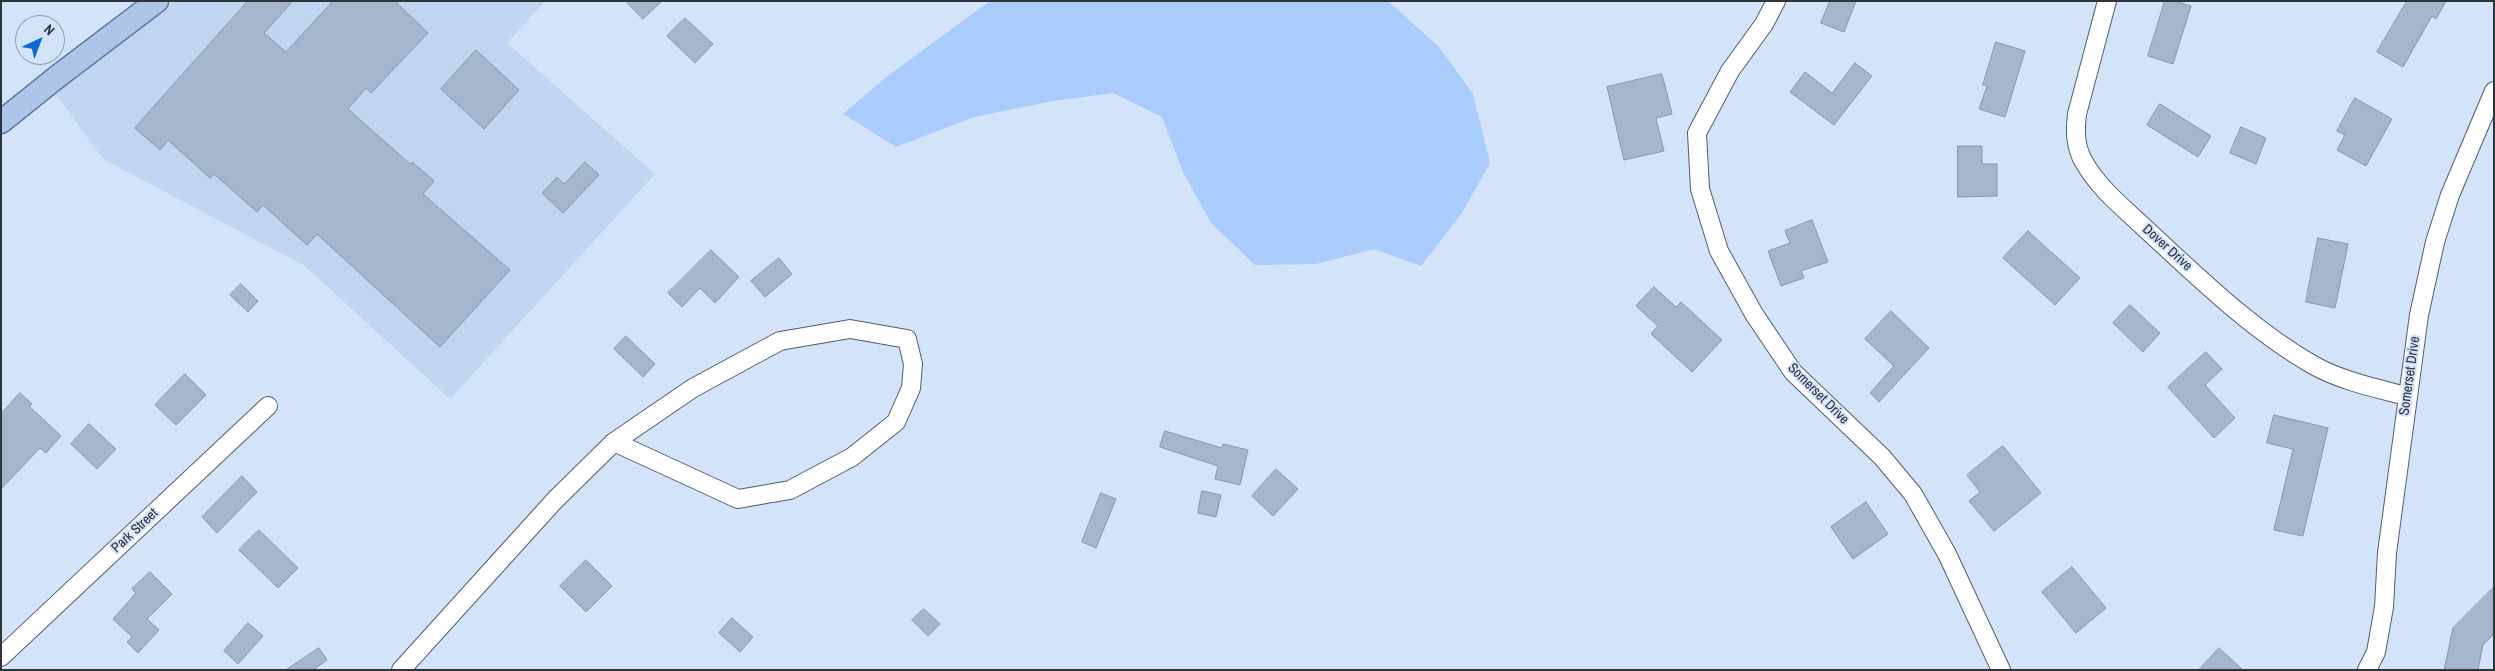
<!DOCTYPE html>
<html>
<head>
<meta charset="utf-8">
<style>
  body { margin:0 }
  #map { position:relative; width:2495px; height:671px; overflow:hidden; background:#d3e3fa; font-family:"Archivo Narrow",sans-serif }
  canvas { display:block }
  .frame { position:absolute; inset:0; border:2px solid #2d343c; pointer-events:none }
  .north { position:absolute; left:15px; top:15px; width:50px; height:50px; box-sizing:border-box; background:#d3e3fa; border:1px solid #919dae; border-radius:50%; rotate:43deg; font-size:14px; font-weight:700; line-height:20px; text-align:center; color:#2d343c }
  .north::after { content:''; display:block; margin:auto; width:18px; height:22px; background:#0c69d2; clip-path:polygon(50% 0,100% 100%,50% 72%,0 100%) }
</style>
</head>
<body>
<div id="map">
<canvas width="2495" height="671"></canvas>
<div class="frame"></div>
<div class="north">N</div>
</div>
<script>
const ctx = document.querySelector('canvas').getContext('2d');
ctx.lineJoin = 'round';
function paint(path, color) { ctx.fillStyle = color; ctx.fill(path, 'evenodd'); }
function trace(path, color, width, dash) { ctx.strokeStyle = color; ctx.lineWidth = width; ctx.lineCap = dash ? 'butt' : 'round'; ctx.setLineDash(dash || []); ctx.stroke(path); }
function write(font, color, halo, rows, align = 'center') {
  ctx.font = font + ' "Archivo Narrow",sans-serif'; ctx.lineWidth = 4; ctx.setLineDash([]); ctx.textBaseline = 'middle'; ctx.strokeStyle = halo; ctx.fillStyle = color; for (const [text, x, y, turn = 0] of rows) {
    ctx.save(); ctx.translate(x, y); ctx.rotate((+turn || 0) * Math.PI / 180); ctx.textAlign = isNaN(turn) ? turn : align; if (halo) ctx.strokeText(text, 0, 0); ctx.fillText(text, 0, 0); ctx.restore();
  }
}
paint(new Path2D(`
  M175 1H545L507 43 655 174 450 399 305 266 103 159 52 89Z`), '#c1d5f1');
paint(new Path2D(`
  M990 1H1388L1439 47 1473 94 1490 163 1462 213 1421 266 1374 249 1316 264 1255 265 1211 223 1183 172 1162 117 1113 93 1053 101 974 117 896 147 843 114 889 75Z`), '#a9ccfc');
const building = new Path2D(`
  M248 1H293L264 33 286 52 333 1H395L428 33 371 93 366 88 348 109 410 164 412 162 434 181 423 194 510 270 440 347 317 234 307 245 263 205 257 212 214 174 210 178 168 140 160 150 135 128Z
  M626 1H662L643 19Z
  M1830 1H1856L1844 32 1821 23Z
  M2165 1H2174L2191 6 2173 64 2148 56Z
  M2407 1H2446L2436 19 2432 16 2403 67 2377 52Z
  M685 18 713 44 695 63 667 36Z
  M1996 42 2025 51 2005 117 1979 109 1987 86 1983 85Z
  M476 50 519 90 484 129 441 89Z
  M1855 63 1872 76 1834 125 1790 92 1805 72 1832 93Z
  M1662 74 1672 114 1656 118 1664 151 1624 160 1607 87Z
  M2355 98 2392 119 2366 166 2337 150 2345 135 2337 131Z
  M2160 104 2211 136 2198 157 2147 125Z
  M2241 127 2266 138 2256 164 2230 153Z
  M1958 146H1982V164H1997V196L1958 197Z
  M585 162 599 175 563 213 542 193 557 177 564 184Z
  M1812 220 1828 262 1801 271 1804 278 1781 286 1768 251 1790 243 1785 231Z
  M2028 231 2080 278 2055 305 2003 258Z
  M2318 238 2348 244 2335 308 2306 302Z
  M711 250 739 277 715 303 700 288 682 307 668 293Z
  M779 258 792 274 765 297 751 281Z
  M241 284 258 301 248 312 230 295Z
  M1654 287 1676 307 1681 302 1722 340 1692 372 1651 334 1658 326 1636 306Z
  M2130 305 2160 333 2143 352 2113 323Z
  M1891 311 1929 348 1879 402 1870 393 1894 366 1865 339Z
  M626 336 655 364 643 377 614 349Z
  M2206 352 2222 369 2205 385 2235 418 2214 438 2168 387Z
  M185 374 206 395 176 425 155 405Z
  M20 393 32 404 29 406 61 436 46 453 40 448 1 489V414Z
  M2274 415 2328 428 2303 536 2274 530 2293 449 2267 443Z
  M89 424 116 449 97 469 71 444Z
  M1165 431 1222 448 1223 444 1248 450 1240 485 1215 479 1218 466 1160 447Z
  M2003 446 2041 493 1994 531 1969 501 1980 492 1967 475Z
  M1276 469 1298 489 1273 516 1252 496Z
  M242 476 257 492 217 533 202 517Z
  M1202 491 1221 495 1216 517 1198 513Z
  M1101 493 1116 499 1096 548 1082 542Z
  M1866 502 1888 534 1853 559 1831 527Z
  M259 530 298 568 278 588 239 550Z
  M586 560 612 586 586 612 560 586Z
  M2072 567 2106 608 2076 633 2042 592Z
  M150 572 172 594 147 619 159 630 138 653 127 642 132 637 113 619 136 593 132 589Z
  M2494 587V634L2483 645 2478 670H2444L2453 628Z
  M924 609 940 624 928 636 912 620Z
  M732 618 753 637 740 652 719 633Z
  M248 623 263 636 238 664 224 651Z
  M319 648 327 660 313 670H286Z
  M2219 648 2243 670H2199Z`);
paint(building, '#a5b5cb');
trace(building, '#8897ac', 1);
const minor = new Path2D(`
  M1776 1 1764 24 1730 71 1697 133 1700 189 1719 251 1754 314 1793 372 1882 457 1913 494 1947 554 2001 670
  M2107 1 2077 114C2075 131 2075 147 2084 162 2099 189 2126 210 2148 231 2199 278 2252 330 2313 365 2342 381 2375 388 2406 396
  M1 657 268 406
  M401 670 555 500 614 442 693 388 780 341 850 329 907 339 913 364 911 388 896 422 852 457 790 490 738 499 614 442
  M2367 670 2376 652 2384 607 2387 553 2419 315 2435 242 2450 195 2494 91`);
const major = new Path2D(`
  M1 122 57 77 157 1`);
trace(minor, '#505d71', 20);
trace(major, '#5c7aa1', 25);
trace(minor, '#fff', 18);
trace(major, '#adc5e7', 22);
write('14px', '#2d343c', '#d3e3fa', [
  ["Dover Drive",2167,248,42],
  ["Somerset Drive",2410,376,-82],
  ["Somerset Drive",1818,394,45],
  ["Park Street",135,531,-43]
]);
</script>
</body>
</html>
